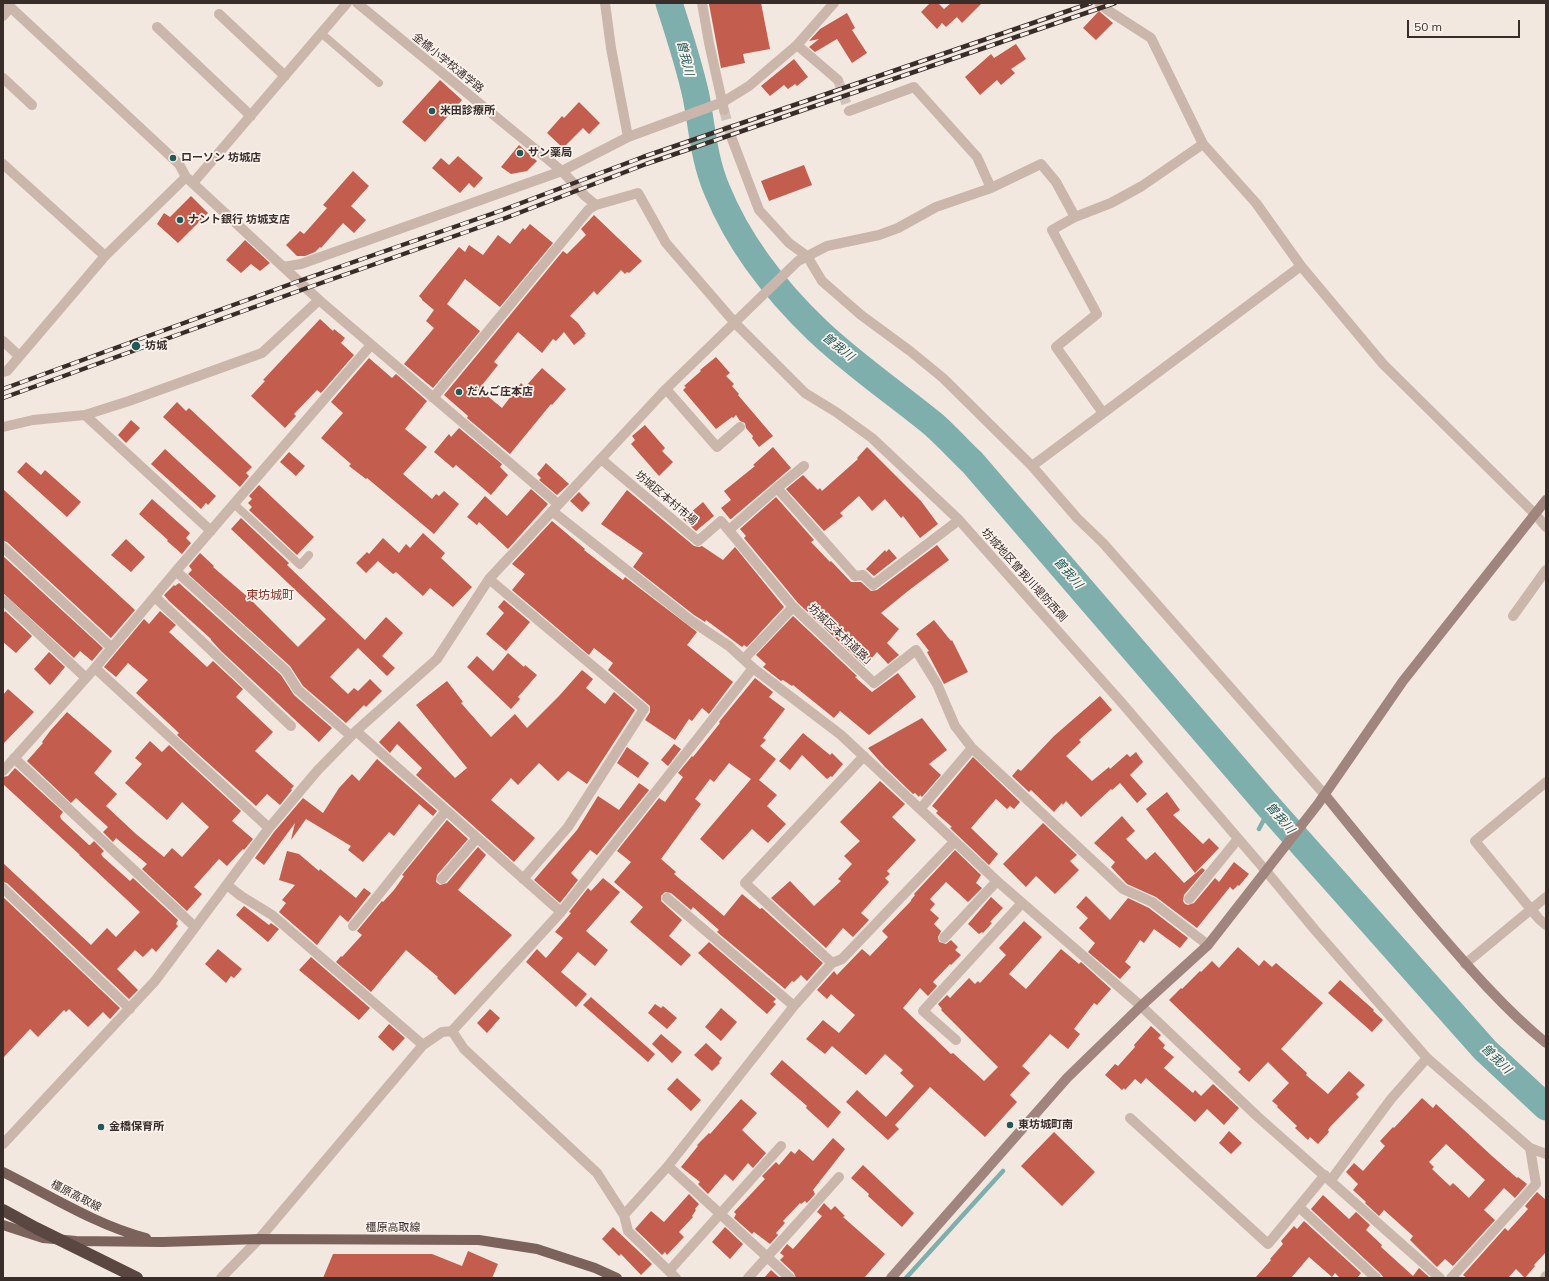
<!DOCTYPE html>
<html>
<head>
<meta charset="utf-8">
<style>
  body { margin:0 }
  #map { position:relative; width:1549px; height:1281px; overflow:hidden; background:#f3e8e0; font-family:Mulish,sans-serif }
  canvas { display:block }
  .frame { position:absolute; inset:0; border:4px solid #392d2a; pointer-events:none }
  .scale { position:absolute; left:1407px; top:20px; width:113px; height:18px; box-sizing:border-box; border:2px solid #392d2a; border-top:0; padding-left:5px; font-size:12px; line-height:14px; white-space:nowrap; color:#392d2a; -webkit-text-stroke:3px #faf2ec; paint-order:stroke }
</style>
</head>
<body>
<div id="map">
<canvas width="1549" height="1281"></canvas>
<div class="frame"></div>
<div class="scale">50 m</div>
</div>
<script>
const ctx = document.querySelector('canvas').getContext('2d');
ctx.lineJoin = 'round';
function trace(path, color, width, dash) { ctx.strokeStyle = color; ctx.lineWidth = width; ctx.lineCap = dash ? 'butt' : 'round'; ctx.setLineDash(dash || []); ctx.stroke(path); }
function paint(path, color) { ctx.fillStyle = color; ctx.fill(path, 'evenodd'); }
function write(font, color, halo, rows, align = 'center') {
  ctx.font = font + ' Mulish,"Noto Sans JP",sans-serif'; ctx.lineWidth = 3.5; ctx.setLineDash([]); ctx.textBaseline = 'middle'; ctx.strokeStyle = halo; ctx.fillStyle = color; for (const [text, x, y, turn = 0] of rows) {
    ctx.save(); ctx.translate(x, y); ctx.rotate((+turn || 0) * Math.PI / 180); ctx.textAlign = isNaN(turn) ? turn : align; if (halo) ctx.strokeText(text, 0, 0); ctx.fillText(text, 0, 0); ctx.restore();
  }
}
trace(new Path2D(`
  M1259 829 1270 808
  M906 1278 1003 1171`), '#7fafac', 4.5);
trace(new Path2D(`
  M669 3C679 34 689 64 696 96 702 127 704 160 717 190 739 244 776 291 818 331 854 365 895 393 933 424 947 436 959 450 972 462L1270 808 1485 1050 1546 1107`), '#7fafac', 27);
paint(new Path2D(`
  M712 3H761L770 49 743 54 745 63 721 68 709 4Z
  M930 3H938L944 9 951 3H982L962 23 957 17 946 27 942 23 937 29 921 12Z
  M1099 11 1113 23 1096 40 1083 28Z
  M847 13 855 28 852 30 867 53 852 63 837 39 815 52 809 47 819 39 809 41 820 29Z
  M1016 44 1026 59 1011 69 1015 73 1001 85 997 80 980 95 965 77 991 54 994 58Z
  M794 59 808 77 797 86 795 84 788 89 784 85 770 96 761 86Z
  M440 80 462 100 425 142 402 122Z
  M579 102 600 123 589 134 583 128 563 148 547 133 562 116 564 118Z
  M519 145 537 161 527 171 511 174 501 167Z
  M458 156 483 178 474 188 469 183 460 193 432 168 441 158 449 165Z
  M804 165 812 185 769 201 761 181Z
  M353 171 369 186 351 206 366 220 354 233 343 223 321 248 320 247 315 252 305 256H297L286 245 300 231 304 234 327 208 323 205Z
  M191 196 208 213 178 243 157 224 164 213 170 217Z
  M594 215 642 261 629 273 627 272 625 274 621 270 597 295 594 291 570 316 578 323 586 334 584 335 585 336 574 345 564 332 556 341 553 339 542 353 518 332 494 362 498 365 479 389 502 408 521 383 525 387 542 368 566 389 552 405 551 404 510 454 467 418 468 416 444 395 563 251 567 254 586 235 581 229Z
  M530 224 553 243 500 307 465 279 447 304 480 331 433 388 404 364 434 328 426 321 434 310 422 300V299L419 296 459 247 465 252 469 245 483 255 498 235 510 244 523 228 525 230Z
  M245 240 270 263 260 271 251 264 241 273 226 260Z
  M320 319 333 331 334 329 345 338 341 343 354 355 321 393 317 390 294 414 296 416 285 428 251 396 265 381 263 380Z
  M716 357 730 373 726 376 734 384 732 386 739 394 738 395 773 436 759 447 752 438 753 436 746 428 745 423 740 421 736 415 733 418 732 417 716 429 683 390 686 387 684 386 701 371 700 370Z
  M369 358 392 378 396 374 427 401 405 429 427 447 403 474 432 499 436 494 439 496 444 491 459 504 434 534 367 478 366 479 349 466 351 464 321 438 343 413 331 402Z
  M177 402 186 411 189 408 252 467 246 473 249 476 240 487 163 417Z
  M131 420 140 428 126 443 118 435Z
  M645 425 665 448 662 451 673 462 659 476 631 444 635 440 632 436Z
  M459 428 502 464 500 467 508 475 491 495 456 465 453 468 434 452 449 434 451 437Z
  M773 447 791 468 731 519H730L721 508 731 500 724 491 755 466 753 465Z
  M867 447 921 501 938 524 920 538 903 516 901 518 885 499 872 511 859 496 840 513 843 516 824 531 786 489 803 475 818 490 820 488 822 491 858 459 857 458Z
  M165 449 216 496 208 505 206 503 201 509 151 464Z
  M289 452 305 466 296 476 280 462Z
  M26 462 41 475 45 470 81 502 67 517 17 472Z
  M546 463 569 484 557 495 539 480 541 478 537 474Z
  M259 485 314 537 297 555 249 510 252 507 248 503 252 499 249 496Z
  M3 489 135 610 111 638 7 542 3 541Z
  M531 489 548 504 508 549 479 522 477 525 467 517 485 496 507 516Z
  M627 490 694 546 699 547 702 546 723 560 735 547 784 607 747 647 744 645 742 647 706 620 705 622 694 615 633 567 643 553 601 524Z
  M579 492 590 503 582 512 570 501Z
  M776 497 814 540 811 542 830 562 831 561 851 582H861L871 591 877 590 937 545 949 560 908 591 881 613 899 629 887 643 899 655 888 664 877 652 865 666 798 603 744 538 746 536 740 529Z
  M152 499 190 533 186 538 191 543 182 554 167 541 168 540 139 514Z
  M703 502 714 516 696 531 683 519Z
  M241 518 289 563 287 565 365 640 386 617 403 633 382 656 395 668 387 676 358 648 330 677 348 694 354 688 358 691 370 679 382 691 366 707 364 705 346 723 303 686 290 666 188 574 192 570 189 566 200 553 214 566 213 567 250 599 298 647 326 619 231 529Z
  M552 521 585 549 584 550 611 571 623 580 625 577 697 632 687 645 733 682 709 714 702 708 692 721 689 719 675 740 645 720 650 712V706L608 670 613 663 594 648 589 655 512 590 525 574 512 564Z
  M423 533 445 553 441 558 472 587 453 607 430 588 423 596 396 572 393 574 378 561 366 573 356 563 367 552 369 554 383 538 399 553 406 544 410 548Z
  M126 539 145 557 131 572 111 555Z
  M889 549 897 558 874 576 866 569 885 550 886 552Z
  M3 556 103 648 92 661 80 651 74 658 3 593Z
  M179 583 281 675 294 695 332 728 319 742 221 651 211 640V639L169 601 164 595 174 585 175 586Z
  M504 600 530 622 506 651 486 634 504 613 498 607Z
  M5 611 32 636 16 653 3 642V614Z
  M160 611 176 625 169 632 207 667 213 661 243 689 236 697 273 732 255 751 294 786 291 789 292 790 280 805 267 794 256 806 177 735 179 733 136 693 148 680 128 663 116 677 104 667 144 619 149 624Z
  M793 616 857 676 855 677 872 692 898 673 916 697 869 735 840 711 834 718 793 685 792 686 783 680 781 681 763 667 766 664 756 655Z
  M934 620 951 641 952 640 968 672 944 684 927 652 929 651 916 634Z
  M49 652 65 667 50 685 34 669Z
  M508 653 524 667 525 665 537 675 518 697 520 699 511 709 467 667 477 656 493 671Z
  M582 670 593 679 586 688 605 704 614 692 635 710 587 784 568 771 558 781 539 763 518 785 511 778 491 800 535 838 514 862 416 775 422 768 397 744 390 753 379 742 399 721 455 778 467 768 416 705 447 681 463 702 461 703 491 737 515 714 527 728 559 696Z
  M755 678 773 692 769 697 785 709 763 738 766 740 760 746 776 759 759 780 777 795 767 806 786 824 768 843 752 829 723 860 700 839 751 779 729 763 714 782 710 779 695 799 701 804 661 859 676 872 674 874 724 916 742 894 760 909 762 908 823 963 807 981 801 975 794 982 792 981 785 989 717 932 719 930 693 907 691 910 671 893 665 892 661 896V901L682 920 669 936 691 955 681 966 630 922 643 907 614 882 631 862 617 851 659 798 665 802 683 777 678 773 692 756 693 757 720 723 719 722Z
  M8 689 34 712 3 744V695Z
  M1100 696 1112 710 1079 740 1081 742 1066 756 1092 781 1109 767 1110 769 1127 754 1130 757 1136 752 1143 762 1130 775 1147 794 1137 803 1120 783 1112 790 1111 789 1081 817 1066 801 1063 805 1062 803 1054 812 1031 790 1029 792 1012 776 1018 769 1021 771 1054 736Z
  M67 712 112 751 94 773 117 794 106 806 136 834 164 857 172 848 182 857 209 827 182 802 167 820 125 783 142 764 135 758 150 741 162 752 169 745 241 811 232 821 253 839 244 850 243 849 240 852 227 866 219 859 194 887 202 894 187 911 142 869 147 864 116 838 113 842 103 832 108 827 76 798 71 803 27 761 43 743 42 742 50 731Z
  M922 718 947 750 929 764 941 775 922 797 920 795 919 797 915 793 913 794 885 767 868 748Z
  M803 733 830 755 832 753 843 764 832 777 831 776 827 779 802 755 790 770 779 761Z
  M674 744 681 749 668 766 661 760Z
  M627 747 649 763 638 778 617 763Z
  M973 757 1020 802 1014 809 1010 806 1007 809 996 799 971 828 998 854 989 865 950 828 952 827 936 813 938 811 932 806Z
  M377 759 437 811 433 816 419 804 394 836 389 832 363 862 348 850 351 846 306 819 291 840 295 823 264 865 255 858 274 832 303 798 323 813 339 788 352 774 359 781Z
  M15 768 63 812 60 816 61 819 89 845H90L94 841 104 851 101 854 103 857 130 881 133 878 178 920 176 924 178 926 156 952 152 948 143 957 135 950 117 969 138 990 129 999 7 883 3 882V863L91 945 107 928 116 937 140 912 79 855H80L3 784V777L8 776Z
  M880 781 905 804 892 817 916 840 887 871 890 874 885 878 889 882 861 913 869 920 853 937 843 928 826 948 771 898 790 881 814 906 841 881 838 879 852 864 844 856 860 841 840 822Z
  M639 783 649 790 597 855 590 850 571 873 578 880 560 903 534 880 577 830 598 796 619 810Z
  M1167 792 1180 810 1173 815 1203 844 1209 838 1219 848 1195 873 1146 809Z
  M1122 816 1135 831 1126 839 1146 860 1155 852 1184 883 1202 868 1205 870 1184 895 1183 901 1185 904 1188 905 1194 903 1215 878 1219 882 1234 862 1249 874 1239 886 1238 885 1233 890 1230 887 1197 928 1156 897 1127 884 1111 867 1115 862 1094 843Z
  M447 820 468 839 437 875 436 882 440 885 447 883 478 847 486 855 458 890 512 935 455 995 437 978 438 977 406 950 371 992 336 962 341 956 342 957 362 935 357 931 382 901 383 902 394 890 404 876 402 875Z
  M1043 823 1077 855 1070 861 1079 870 1055 894 1036 876 1026 887 1003 864Z
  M955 850 981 875 976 883 982 888 968 902 946 882 930 899 935 904 930 910 939 918 934 924 941 931 938 937 939 942 946 944 951 940 958 947 955 950 961 955 951 965 950 964 933 982 937 986 928 996 920 988 903 1008 951 1054 953 1053 984 1081 998 1067 941 1010 942 1009 938 1004 947 995 950 998 969 978 975 984 978 981 980 983 1006 955 999 948 1024 921 1042 937 1009 974 1026 989 1061 949 1079 964 1081 962 1111 989 1097 1005 1094 1003 1074 1029 1080 1034 1068 1049 1050 1034 1022 1066 1030 1073 1010 1095 1017 1102 985 1137 930 1087 895 1125 899 1129 888 1140 846 1102 857 1090 886 1117 914 1086 900 1073 903 1070 885 1054 866 1075 832 1046 825 1054 806 1039 823 1020 839 1033 855 1015 831 994 827 999 817 990 834 971 837 975 862 949 870 956 888 937 882 931 911 901V900L915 895 914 894Z
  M287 851 299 854 319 871 320 869 356 898 364 888 371 893 348 922 340 915 317 945 279 912 286 903 282 900 295 885 279 880Z
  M603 878 620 892 586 931 608 950 595 966 578 952 561 972 587 994 576 1007 526 962 537 949 546 958 563 938 555 932 571 913 569 912 588 888 591 891Z
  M1086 896 1110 920 1128 898 1149 908 1188 938 1180 948 1154 929 1144 943 1140 940 1125 962 1131 967 1120 979 1088 952 1095 943 1079 928 1088 918 1076 907Z
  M3 897 120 1008 110 1019 103 1012 88 1027 69 1009 66 1012 64 1010 38 1037 30 1029 3 1058Z
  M991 897 1003 908 990 922 992 923 983 933 982 932 979 934 968 924Z
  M244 906 269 925 271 923 279 929 268 942 236 915Z
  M709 942 776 999 773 1002 776 1004 767 1014 698 953Z
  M1238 947 1259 966 1264 960 1272 967 1276 963 1323 1003 1281 1049 1307 1073 1306 1075 1328 1094 1349 1071 1365 1085 1356 1094 1359 1097 1330 1127 1328 1130 1329 1132 1318 1144 1310 1137 1308 1140 1295 1128 1297 1126 1277 1107 1278 1106 1272 1101 1289 1083 1268 1062 1249 1082 1238 1072 1241 1069 1169 1000 1181 988 1182 989 1200 971 1201 972 1212 961 1219 968Z
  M218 949 242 969 234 978 231 976 226 983 205 964Z
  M311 957 370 1008 359 1020 299 970Z
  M1340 980 1374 1010 1373 1011 1383 1020 1372 1032 1328 993Z
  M591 997 655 1054 648 1062 583 1005Z
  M655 1004 661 1008 663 1006 677 1018 667 1029 648 1013Z
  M721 1008 737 1022 721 1041 705 1027Z
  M490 1009 500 1018 487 1033 477 1023Z
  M389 1024 405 1038 393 1051 378 1037Z
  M1151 1026 1161 1035 1158 1038 1165 1045 1163 1048 1174 1057 1164 1068 1193 1093 1195 1090 1201 1096 1213 1084 1239 1108 1224 1125 1207 1109 1195 1122 1146 1078 1141 1084 1135 1079 1125 1090 1124 1088 1122 1090 1105 1075 1115 1064 1118 1066 1135 1047 1134 1045Z
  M661 1034 682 1052 672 1063 652 1044Z
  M706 1043 722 1058 719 1062 720 1063 712 1071 694 1055Z
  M782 1060 841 1112 828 1128 806 1108 807 1106 770 1074Z
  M677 1078 701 1100 691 1111 667 1089Z
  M1422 1098 1433 1108 1436 1104 1492 1156 1517 1178 1518 1177 1527 1184 1515 1198 1504 1188 1484 1210 1495 1220 1453 1266 1445 1259 1437 1267 1410 1240 1413 1236 1384 1210 1379 1216 1365 1203 1366 1202 1353 1190 1358 1184 1346 1172 1354 1163 1363 1171 1385 1146 1380 1141 1393 1127 1394 1128ZM1446 1144 1485 1180 1469 1198 1453 1183 1450 1186 1432 1169 1434 1167 1429 1162Z
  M741 1099 757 1113 742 1130 766 1153 753 1168 748 1163 733 1181 725 1174 708 1194 698 1184 700 1182 681 1167 698 1146 697 1145 709 1133 710 1134Z
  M1229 1131 1242 1143 1231 1154 1219 1143Z
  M1054 1132 1095 1172 1062 1206 1021 1166Z
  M833 1138 845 1149 813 1190 815 1194 807 1203 805 1201 801 1204 800 1203 783 1221 785 1223 776 1233 778 1235 770 1244 754 1232 752 1234 734 1218 736 1214 734 1212 765 1179 762 1176 776 1162 779 1165 791 1151 795 1154 799 1149 813 1161Z
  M863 1165 914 1213 902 1227 868 1196 869 1194 851 1178Z
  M1537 1192 1546 1200V1252L1534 1265 1535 1266 1525 1278 1516 1269 1508 1278H1467L1463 1275 1505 1228 1508 1231 1528 1209 1525 1206Z
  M689 1194 699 1204 695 1209 696 1210 692 1216 693 1217 679 1232 684 1237 667 1255 665 1252 662 1255 635 1229 651 1211 664 1222Z
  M1323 1195 1349 1219 1356 1212 1370 1225 1366 1230 1382 1245 1381 1247 1413 1276 1419 1268 1429 1277 1428 1278H1384L1380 1273 1313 1211 1311 1209Z
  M824 1203 831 1210 835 1206 845 1216 843 1217 885 1254 864 1278H796L794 1273 780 1260 784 1256 780 1253 787 1244 793 1249 822 1216 817 1212Z
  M1304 1221 1361 1273 1357 1278H1340L1335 1273 1332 1277 1309 1257 1291 1278H1255L1271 1260 1270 1259 1283 1244 1281 1241 1294 1226 1297 1229Z
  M613 1227 652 1264 641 1275 621 1254 619 1256 602 1239Z
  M725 1227 743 1244 730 1259 712 1242Z
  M468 1251 498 1264 492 1278H323L333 1254H432L462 1266Z
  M771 1270 780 1278H764Z`), '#c35d4d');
trace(new Path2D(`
  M838 80 849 111
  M724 110 732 139`), '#cec3bc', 10, [10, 5]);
trace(new Path2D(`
  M321 33 379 83
  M234 504 300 565 309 555`), '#cbb6ac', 8);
trace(new Path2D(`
  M6 3 179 164 186 177 319 300 558 504
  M357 3 562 171 585 196 596 205
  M605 3 611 48 628 137
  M702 3 709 43 724 110
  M1099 3 1109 11 1151 38 1203 144 1256 203 1301 266 1383 364 1536 515 1546 527
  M219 14 285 76
  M3 16 11 7
  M157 27 251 116
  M797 45 838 80
  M3 78 32 105
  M849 111 914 87 977 157 991 188
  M732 139 759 210 789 243 807 256 822 281 861 315 910 351 943 378 1032 466 1077 518 1103 543 1325 795
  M3 164 105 256
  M193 183 347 3
  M283 267 301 264 562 171 628 137 723 102 749 86 797 45 834 3
  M3 341 19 356
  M3 372 7 371 105 256 186 177
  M666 389 717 447 740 427
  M433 398 589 209 596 205 638 193 666 243 735 323 805 393 836 412 872 438 959 520 1121 702 1266 871 1315 930 1427 1058 1530 1148 1546 1154
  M1103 413 1056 347 1097 314 1052 230 1075 217 1111 203 1142 186 1203 144
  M85 415 211 531
  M3 427 33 420 85 415 129 401 262 353 319 300
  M601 459 698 541 721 521 793 607
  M1032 466 1301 266
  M777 488 855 576 863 575 873 585 959 520
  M552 511 690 620 729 646 753 668 841 735 997 881 1141 1006 1258 1117 1440 1278
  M729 530 777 488 804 466
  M3 547 112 648
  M176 571 286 671 298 690 351 736
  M489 579 644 709 568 827 523 879
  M155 597 291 726
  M3 600 86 678
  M1513 616 1546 570
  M744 659 793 607 874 683 916 650 937 684 955 726 972 748
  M95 668 269 828
  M356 731 561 912
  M14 758 195 927
  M3 771 95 668 176 571 371 345
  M1546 782 1475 841 1539 919 1546 925
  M921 808 972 748 1123 889 1152 902 1208 945
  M442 879 477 838
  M227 885 241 896 272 915 423 1045
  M3 888 130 1009
  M667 898 794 1006
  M1189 899 1238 839
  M353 926C385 888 414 849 446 811
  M944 938 997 881
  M832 963 745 883 864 756
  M1465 964 1546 897
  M452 1031 464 1049 597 1173 624 1215 628 1231 676 1278
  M956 1040 923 1011 1022 903
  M1130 1118 1268 1244 1325 1175
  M3 1144 155 981 269 828 317 771 356 731 437 659 489 579 666 389 798 261 827 246 879 235 898 228 936 207 991 188 1041 164 1056 182 1075 217
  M668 1166 790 1278
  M1331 1180 1391 1099 1427 1058
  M1299 1207 1376 1278
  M624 1215 668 1166 794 1006 832 963 842 959 954 842
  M669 1271 781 1146
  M221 1278 259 1239 423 1045 442 1032 452 1031 561 912 753 668
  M748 1278 839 1177
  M1451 1278 1536 1184 1530 1148
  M1545 1278 1546 1276`), '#cbb6ac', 10);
trace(new Path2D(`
  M1325 795C1359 837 1393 879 1428 920 1465 963 1502 1007 1546 1043
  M891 1278 1067 1078 1141 1006 1208 945 1318 804 1403 681 1546 500`), '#9f857d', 10);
trace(new Path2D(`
  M3 1172C49 1195 96 1225 146 1238
  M3 1225 43 1238 76 1241 163 1242 259 1239 479 1240 537 1249 595 1268 617 1278`), '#7b635c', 10);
const rail = new Path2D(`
  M3 389 299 281 500 211 643 157 1091 3
  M3 398 307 288 503 219 646 164 1115 3`);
trace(rail, '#392d2a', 4.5);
trace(rail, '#faf2ec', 3, [9]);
trace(new Path2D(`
  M3 1210 36 1228 137 1278`), '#5a4742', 12);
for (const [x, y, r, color] of [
  [432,111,4,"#205a58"],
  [520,153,4,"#205a58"],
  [173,158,4,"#205a58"],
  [180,220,4,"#205a58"],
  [136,346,5,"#205a58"],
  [459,392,4,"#205a58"],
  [1010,1125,4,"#205a58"],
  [101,1127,4,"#205a58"]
]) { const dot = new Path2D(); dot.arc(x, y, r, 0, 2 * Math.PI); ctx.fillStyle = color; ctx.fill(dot); trace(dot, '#faf2ec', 1.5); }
write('11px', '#392d2a', '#faf2ec', [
  ["金橋小学校通学路",448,63,39],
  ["坊城区本村市場",666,498,40],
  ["坊城地区曽我川堤防西側",1024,575,48],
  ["坊城区本村道路」",842,636,43],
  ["橿原高取線",76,1196,27],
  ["橿原高取線",393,1228]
]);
write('bold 11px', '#392d2a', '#faf2ec', [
  ["米田診療所",440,111],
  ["サン薬局",528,153],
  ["ローソン 坊城店",181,158],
  ["ナント銀行 坊城支店",188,220],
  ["坊城",145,346],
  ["だんご庄本店",467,392],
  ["東坊城町南",1018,1125],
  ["金橋保育所",109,1127]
], 'left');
write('italic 12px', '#205a58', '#faf2ec', [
  ["曽我川",685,58,76],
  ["曽我川",838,347,39],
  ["曽我川",1068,573,49],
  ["曽我川",1280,818,49],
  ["曽我川",1496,1059,44]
]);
write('12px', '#873125', '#faf2ec', [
  ["東坊城町",270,595]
]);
</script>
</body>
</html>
